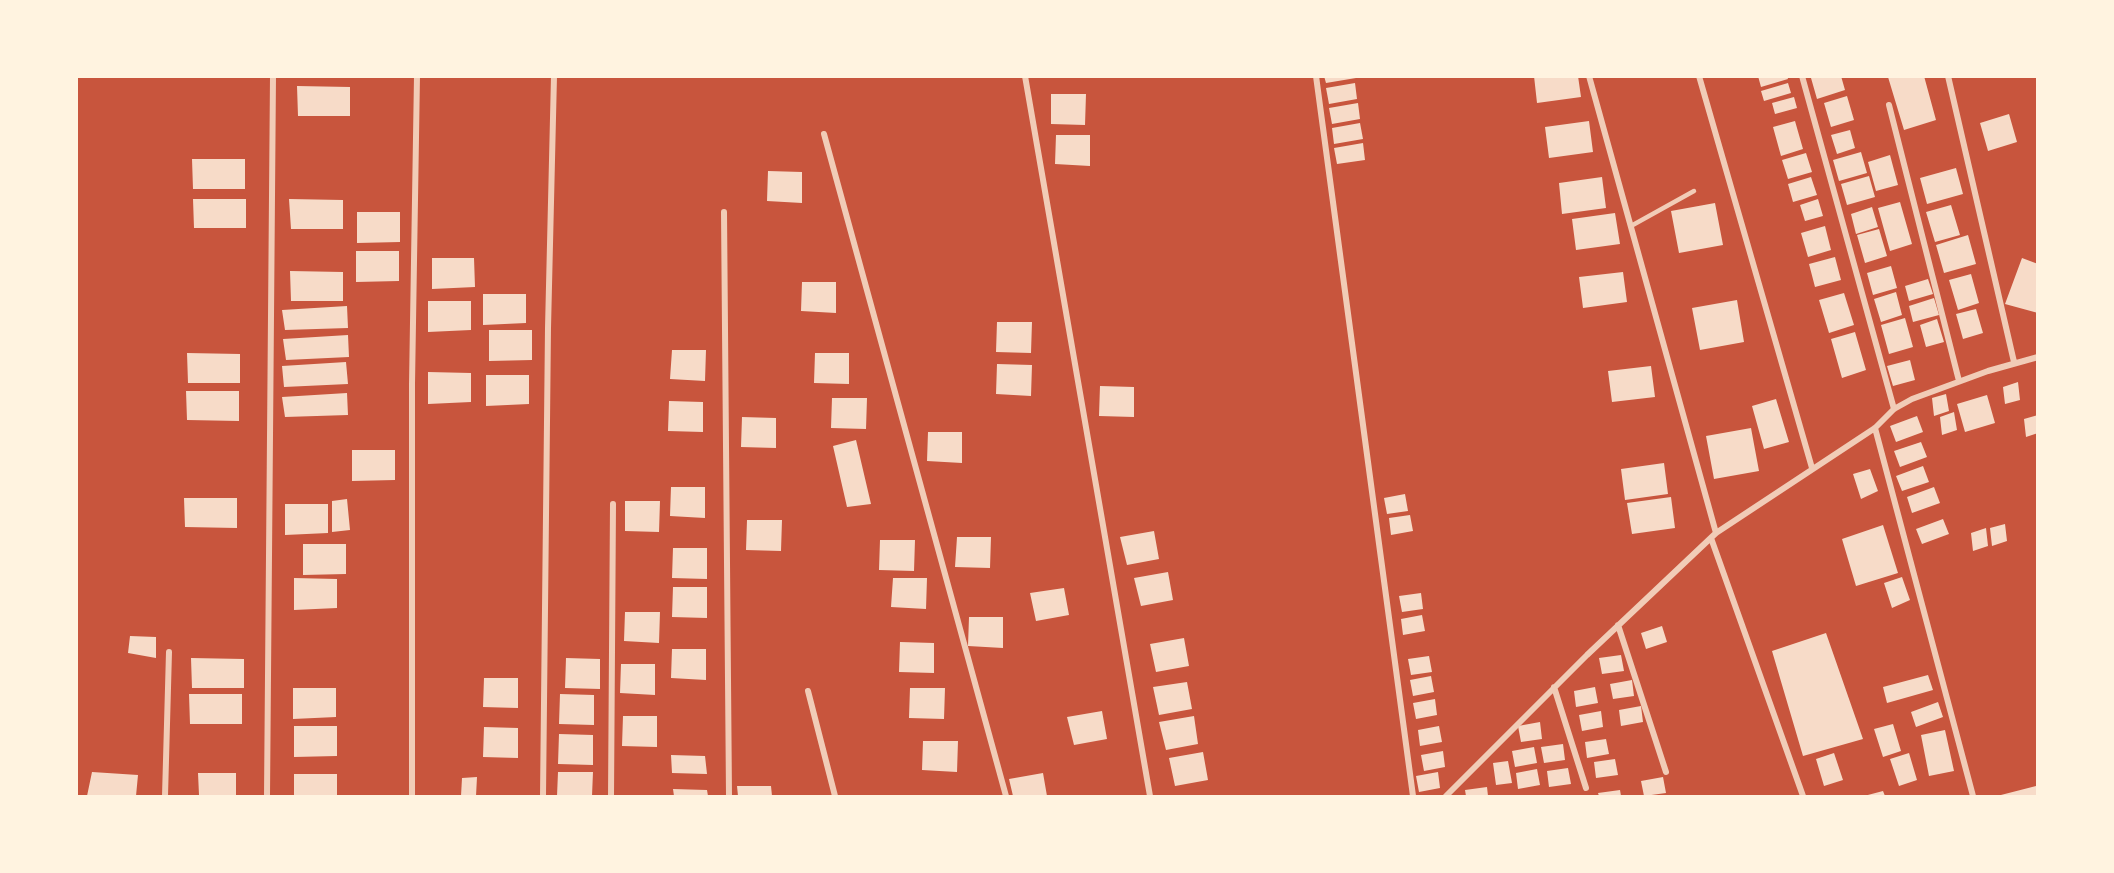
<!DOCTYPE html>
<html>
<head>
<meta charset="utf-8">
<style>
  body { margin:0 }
  #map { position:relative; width:2114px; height:873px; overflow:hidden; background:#c8553d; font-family:"Noto Serif",serif }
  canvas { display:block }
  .frame { position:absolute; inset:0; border:78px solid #fff3e0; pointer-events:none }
</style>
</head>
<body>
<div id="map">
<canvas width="2114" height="873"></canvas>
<div class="frame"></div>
</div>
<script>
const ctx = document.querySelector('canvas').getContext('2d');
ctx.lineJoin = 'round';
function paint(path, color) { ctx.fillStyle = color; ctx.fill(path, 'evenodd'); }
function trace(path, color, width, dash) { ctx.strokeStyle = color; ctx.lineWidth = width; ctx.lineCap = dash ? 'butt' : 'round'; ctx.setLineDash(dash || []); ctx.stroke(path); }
paint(new Path2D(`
  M1324 76H1355L1356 78 1326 83Z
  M1534 76H1578L1581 97 1537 103Z
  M1758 76H1787L1788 79 1761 87Z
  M1816 76H1841L1845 90 1817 99 1811 78Z
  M1891 76H1924L1936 120 1904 130 1888 77Z
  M1355 83 1357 99 1329 104 1326 88Z
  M1788 83 1791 93 1764 101 1761 91Z
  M297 86 350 87V116H298Z
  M1051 94H1086L1085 125 1051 124Z
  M1847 96 1854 120 1831 127 1824 103Z
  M1794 97 1797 108 1775 114 1772 103Z
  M1358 103 1360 119 1332 124 1329 108Z
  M2009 114 2017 142 1988 151 1980 123Z
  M1589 121 1593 152 1549 158 1545 127Z
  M1795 121 1803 149 1781 156 1773 127Z
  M1360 123 1363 139 1334 144 1332 128Z
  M1850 130 1855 148 1837 154 1831 135Z
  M1056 135H1090V166L1055 164Z
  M1363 143 1365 160 1337 164 1334 148Z
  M1861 152 1867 173 1839 181 1833 160Z
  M1806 153 1812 172 1788 179 1782 160Z
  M1890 155 1898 185 1876 191 1868 162Z
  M192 159H245V189H193Z
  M1956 168 1963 194 1927 204 1920 178Z
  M768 171 802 172V203L767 201Z
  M1869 176 1875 197 1847 205 1841 184Z
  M1602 177 1606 208 1562 214 1559 183Z
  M1811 177 1817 195 1793 202 1788 184Z
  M193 199H246V228H194Z
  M289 199 343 200V229H291Z
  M1818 199 1823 216 1805 221 1800 205Z
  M1900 202 1912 244 1890 251 1878 208Z
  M1715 203 1723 245 1679 253 1671 211Z
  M1951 205 1960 235 1935 242 1926 212Z
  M1872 207 1878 227 1856 234 1851 214Z
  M357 212H400V242L357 243Z
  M1615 213 1620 244 1576 250 1572 219Z
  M1825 226 1831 250 1808 257 1801 233Z
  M1879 229 1887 256 1865 263 1857 235Z
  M1968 235 1976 264 1944 273 1936 245Z
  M356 251H399V281L356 282Z
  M1835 257 1841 280 1815 287 1809 264Z
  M432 258H474L475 287 432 289Z
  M2022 258 2038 264V313L2005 304Z
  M1891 266 1897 288 1873 295 1867 273Z
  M290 271 343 272V301H291Z
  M1623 272 1627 302 1583 308 1579 277Z
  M1971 274 1979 303 1958 310 1949 280Z
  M1928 279 1933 294 1909 301 1905 286Z
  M802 282H836V313L801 311Z
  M1896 292 1902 315 1881 322 1874 299Z
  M1844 293 1854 325 1829 333 1819 300Z
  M483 294H526V323L483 325Z
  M1934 298 1939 315 1913 322 1909 306Z
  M1737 300 1744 342 1700 350 1692 308Z
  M428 301H471V330L428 332Z
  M347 306 348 328 285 330 282 310Z
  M1976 309 1983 333 1963 339 1956 314Z
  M1905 318 1913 347 1889 354 1881 325Z
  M1937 319 1944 342 1926 347 1920 325Z
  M997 322H1032L1031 353 996 352Z
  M489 330H532V360L489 361Z
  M1855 332 1866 370 1842 378 1831 339Z
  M348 335 349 357 286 360 283 339Z
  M672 350H706L705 381 670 379Z
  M187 353 240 354V383H188Z
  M815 353H849V384L814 383Z
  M1910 360 1915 380 1893 386 1887 366Z
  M346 362 348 384 284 387 282 366Z
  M997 364 1032 365 1031 396 996 394Z
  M1651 366 1655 397 1612 402 1608 371Z
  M428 372 471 373V402L428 404Z
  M486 375H529V404L486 406Z
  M2018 382 2020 400 2005 404 2003 387Z
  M1100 386 1134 387V417L1099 416Z
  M186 391H239V421L187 420Z
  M347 393 348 415 285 417 282 397Z
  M1946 394 1949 411 1934 416 1932 398Z
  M1987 395 1995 423 1965 432 1957 404Z
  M832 398H867L866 429 831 428Z
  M1776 399 1789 442 1764 449 1752 406Z
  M669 401 703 402V432L668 431Z
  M1954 412 1957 430 1942 435 1940 417Z
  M2038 415V433L2026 437 2024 419Z
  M1917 416 1923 432 1896 442 1890 426Z
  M742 417 776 418V448L741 447Z
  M1751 428 1759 471 1714 479 1706 436Z
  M928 432H962V463L927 461Z
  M856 440 871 504 847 507 833 446Z
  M1921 442 1927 457 1900 467 1894 451Z
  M352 450H395V480L352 481Z
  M1664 463 1668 494 1625 500 1621 469Z
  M1923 466 1929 482 1902 491 1896 476Z
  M1870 469 1878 491 1861 499 1853 474Z
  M671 487H705V518L670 516Z
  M1934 487 1940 503 1912 513 1907 497Z
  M1405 494 1408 511 1387 514 1384 498Z
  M1671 497 1675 528 1632 534 1627 503Z
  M184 498H237V528L185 527Z
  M347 499 350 530 332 532V501Z
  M625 501H660L659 532 625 531Z
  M285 504H328V533L285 535Z
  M1410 515 1413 531 1391 535 1389 518Z
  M1943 519 1949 534 1922 544 1916 529Z
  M747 520H782L781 551 746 550Z
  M2005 524 2007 541 1992 546 1990 528Z
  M1883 525 1898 573 1856 586 1842 539Z
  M1986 528 1988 546 1973 551 1971 533Z
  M1154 531 1159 559 1127 565 1120 537Z
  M957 537H991L990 568 955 567Z
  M880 540H915L914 571 879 570Z
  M303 544H346V574L303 575Z
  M673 548H707V579L672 578Z
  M1168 572 1173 600 1141 606 1134 578Z
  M1902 577 1910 600 1892 608 1884 583Z
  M294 578 337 579V608L294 610Z
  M893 578H927L926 609 891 607Z
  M673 587H707V618L672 617Z
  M1064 588 1069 615 1036 621 1030 593Z
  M1421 593 1423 609 1402 612 1399 596Z
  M625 612H660L659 643 624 641Z
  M1422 615 1425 631 1403 635 1401 619Z
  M969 617H1003V648L968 646Z
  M1662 626 1667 642 1646 649 1641 633Z
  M1826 633 1863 739 1803 756 1772 651Z
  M130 636 156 637V658L128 653Z
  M1184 638 1189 666 1156 672 1150 644Z
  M900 642 934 643V673L899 672Z
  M672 649H706V680L671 678Z
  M1621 655 1624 671 1602 674 1599 658Z
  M1429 656 1432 672 1411 675 1408 659Z
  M191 658 244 659V688H192Z
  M566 658 600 659V689L565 688Z
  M621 664H655V695L620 693Z
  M1928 675 1933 690 1887 703 1883 687Z
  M1431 676 1434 692 1413 696 1410 680Z
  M484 678H518V708L483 707Z
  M1632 680 1634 696 1613 699 1610 684Z
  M1187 682 1192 709 1159 715 1153 687Z
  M1595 687 1598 703 1576 707 1574 691Z
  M293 688H336V717L293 719Z
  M910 688H945L944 719 909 718Z
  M189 694H242V724H190Z
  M560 694 594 695V725L559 724Z
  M1435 699 1437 715 1416 719 1413 703Z
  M1938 702 1943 717 1916 727 1911 712Z
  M1641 706 1643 722 1621 726 1619 710Z
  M1102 711 1107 739 1074 745 1067 717Z
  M1601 711 1603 727 1582 731 1579 715Z
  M623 716H657V747L622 746Z
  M1194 716 1198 744 1166 750 1159 722Z
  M1540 722 1542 739 1521 742 1518 726Z
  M1893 724 1901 751 1883 757 1874 729Z
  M294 726H337V756L294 757Z
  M1439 726 1442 742 1420 746 1418 730Z
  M484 727 518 728V758L483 757Z
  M1945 730 1954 771 1929 776 1921 735Z
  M559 734 593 735V765L558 764Z
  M1606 739 1609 754 1587 758 1585 742Z
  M923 741H958L957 772 922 770Z
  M1563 744 1565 760 1544 763 1541 747Z
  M1534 747 1537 763 1515 767 1512 751Z
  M1443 751 1445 767 1424 771 1421 755Z
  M1203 752 1208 780 1175 786 1169 758Z
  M1834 753 1843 780 1824 786 1816 759Z
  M1909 753 1917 780 1899 786 1890 759Z
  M671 755 705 756 707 774 672 773Z
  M1615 759 1618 775 1596 778 1594 762Z
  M1508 761 1512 783 1496 785 1493 763Z
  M1568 768 1571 784 1549 787 1547 771Z
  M1537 769 1540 785 1518 789 1516 773Z
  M92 772 138 775 136 796H87Z
  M558 772H593L592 796H557Z
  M1438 772 1440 788 1419 792 1416 776Z
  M198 773H236V796L199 795Z
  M1043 773 1047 796H1013L1009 779Z
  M294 774H337V796H294Z
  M477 777 476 796H461L462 778Z
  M1663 777 1666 793 1644 796 1641 781Z
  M737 786H771L772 796H738Z
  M2036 786 2038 796H1997Z
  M1487 787 1488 796H1466L1465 790Z
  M673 789 707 790 708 796H674Z
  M1620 790 1621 796H1599L1598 793Z
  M1883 791 1885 796H1864Z`), '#f7dbc8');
trace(new Path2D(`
  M1631 226 1694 191`), '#f1ccb7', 4.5);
trace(new Path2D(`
  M1025 76 1150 796
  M1316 76 1413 796
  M1589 76 1716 533
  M1699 76 1812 468
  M1802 76 1894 409
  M1948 76 2014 362
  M1889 105 1959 381
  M824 134 1006 796
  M724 212 729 796
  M1875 428 1973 796
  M1711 538 1803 796
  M1618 625 1666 772
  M1554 687 1586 788
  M808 691 835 796
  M165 796 169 652
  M267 796 273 76
  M412 796V384L417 76
  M543 796 548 328 554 76
  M611 796 613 504
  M1446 796 1587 655 1716 533 1875 428 1894 409 1912 399 1988 371 2038 357`), '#f1ccb7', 6);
</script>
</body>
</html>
